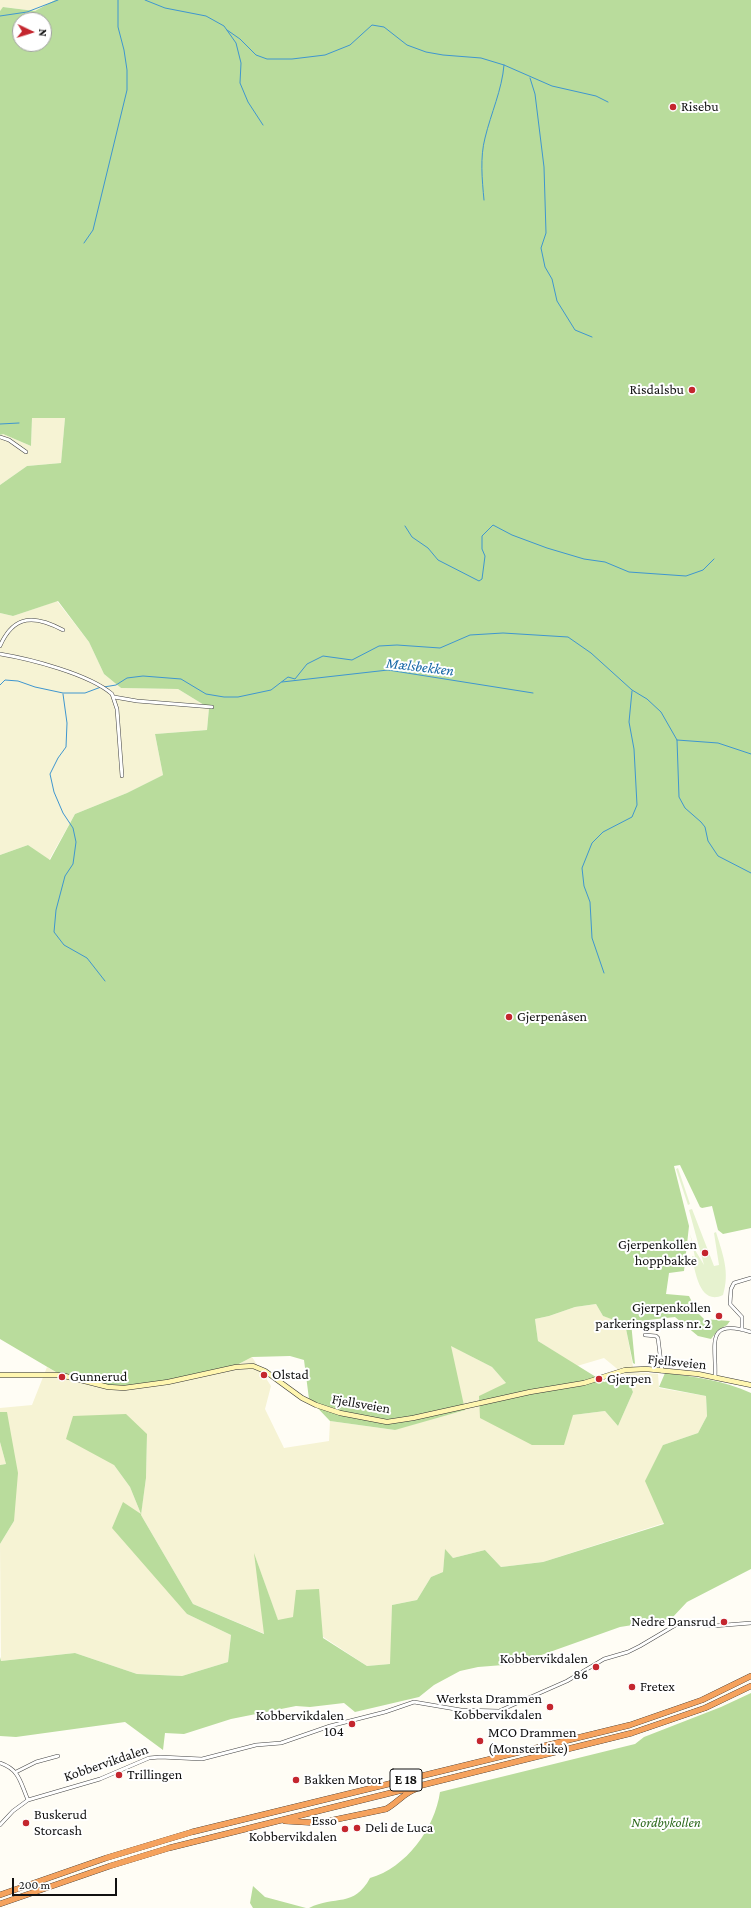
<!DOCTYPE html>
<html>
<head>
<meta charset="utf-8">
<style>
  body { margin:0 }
  #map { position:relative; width:751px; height:1908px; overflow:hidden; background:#fffdf5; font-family:"Crimson Pro",serif }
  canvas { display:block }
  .north { position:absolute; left:12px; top:12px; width:40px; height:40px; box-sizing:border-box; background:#fff; border:1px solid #a0a0a0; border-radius:50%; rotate:94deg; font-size:11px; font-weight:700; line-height:16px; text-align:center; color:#111 }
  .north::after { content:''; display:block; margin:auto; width:14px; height:18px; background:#c4262e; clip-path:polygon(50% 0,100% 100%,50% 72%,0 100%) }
  .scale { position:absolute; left:12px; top:1878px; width:105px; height:18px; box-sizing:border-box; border:2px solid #111; border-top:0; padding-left:5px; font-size:12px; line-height:14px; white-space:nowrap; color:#111; -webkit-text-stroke:3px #fff; paint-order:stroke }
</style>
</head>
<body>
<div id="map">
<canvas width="751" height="1908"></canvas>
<div class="north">N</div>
<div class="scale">200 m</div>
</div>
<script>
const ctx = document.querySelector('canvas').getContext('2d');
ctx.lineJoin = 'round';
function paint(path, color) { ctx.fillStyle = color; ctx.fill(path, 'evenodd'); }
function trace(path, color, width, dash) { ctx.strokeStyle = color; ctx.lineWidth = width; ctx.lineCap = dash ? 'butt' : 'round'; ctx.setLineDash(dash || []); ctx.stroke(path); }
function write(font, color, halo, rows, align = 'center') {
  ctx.font = font + ' "Crimson Pro",serif'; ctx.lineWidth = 4; ctx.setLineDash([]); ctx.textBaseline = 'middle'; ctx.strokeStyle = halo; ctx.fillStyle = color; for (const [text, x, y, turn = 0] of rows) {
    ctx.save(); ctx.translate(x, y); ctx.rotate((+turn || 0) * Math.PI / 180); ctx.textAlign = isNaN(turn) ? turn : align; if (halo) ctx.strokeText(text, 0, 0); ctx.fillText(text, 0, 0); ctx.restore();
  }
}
paint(new Path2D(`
  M0 0H55L35 11 4 7 0 11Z
  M32 418H65L61 463 27 466 0 485V435L3 434 31 446Z
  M57 601 89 642 104 674 121 688 178 689 209 708 207 730 155 734 163 775 127 793 75 814 49 860 28 845 0 855V613L13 616Z
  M596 1304 603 1316 625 1323 634 1372 658 1374 659 1388 706 1396 707 1416 698 1433 663 1445 664 1523 543 1562 501 1567 485 1550 453 1558 445 1550 443 1572 431 1577 417 1600 392 1605 391 1664 367 1666 293 1617 278 1621 255 1556 265 1634 193 1604 141 1515 187 1614 231 1635 228 1662 182 1676 137 1674 75 1653 1 1661 0 1544 14 1521 6 1412H0V1408L32 1405 47 1367 61 1375 233 1367 252 1357 271 1386 265 1409 284 1448 329 1441 330 1421 395 1430 450 1345 492 1367 506 1383 573 1415 605 1411 618 1426 633 1392 627 1377 604 1358 577 1366 538 1341 535 1319 549 1316 575 1307ZM147 1434 146 1478 141 1514 130 1487 114 1465Z
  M0 1442 6 1464 0 1465Z`), '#f6f3d4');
paint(new Path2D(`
  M55 0H751V1228L723 1234 718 1230 712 1206 702 1208 700 1207 680 1165 674 1166 689 1226 684 1271 669 1273 666 1294 689 1296 697 1312 704 1319 730 1321 727 1325 718 1330 711 1339 698 1336 675 1317 631 1322 635 1364 633 1363 625 1324 603 1316 596 1304 575 1307 549 1316 535 1319 538 1341 604 1382 627 1377 633 1392 618 1426 605 1411 573 1415 564 1445H532L480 1418 479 1396 506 1383 492 1367 451 1346 465 1410 395 1430 330 1421 309 1399 304 1360 290 1356 252 1357 233 1367 153 1386 106 1387 61 1375 0 1339V855L28 845 50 860 75 814 127 793 163 775 155 734 207 730 209 708 178 689 121 688 104 674 89 642 58 601 13 616 0 613V485L27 466 61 463 65 418H32L31 446 3 434 0 435V11L3 7 35 11ZM20 20H44V44H20Z
  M665 1373C697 1377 722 1380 751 1393V1569L687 1602 671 1619 620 1627 516 1664 478 1667 460 1671 434 1685 419 1697 355 1712 344 1703 310 1707 296 1706 231 1719 184 1734 165 1733 163 1750 125 1722 16 1737 0 1736V1657L1 1661 75 1653 137 1674 182 1676 228 1662 231 1635 187 1614 112 1528 123 1502 141 1514 130 1487 114 1465 66 1439 73 1416 126 1414 147 1434 146 1478 141 1515 193 1604 264 1634 254 1553 278 1620 293 1617 296 1590 319 1589 323 1638 367 1666 390 1664 392 1605 417 1600 431 1577 443 1572 445 1549 453 1558 485 1550 501 1567 543 1562 664 1524 645 1481 663 1445 698 1433 707 1416 706 1396 659 1387Z
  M0 1412H7L18 1473 14 1521 0 1544V1465L6 1464 0 1442Z
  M751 1693V1908H309C335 1895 354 1908 370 1878 406 1868 435 1828 440 1792L635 1744 644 1737 721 1707Z
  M253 1886 265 1897 306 1908H253L250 1903Z`), '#b9dc9c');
paint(new Path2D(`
  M678 1168 690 1204 688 1205 676 1169Z
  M692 1209 714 1266 719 1265 714 1233 716 1232C723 1255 730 1272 723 1295 700 1306 695 1272 692 1256L695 1257 690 1234 695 1250 704 1265 689 1210Z`), '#e6f2cf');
trace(new Path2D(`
  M145 0 165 8 206 16 224 26 236 43 241 63 240 83 248 102 263 125
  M0 16 27 12 58 0
  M227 30 240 39 256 55 267 59H292L325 55 350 45 372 25 384 27 407 45 426 52 443 55 481 58 504 65 552 86 596 96 608 102
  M530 78 535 94 544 167 546 233 541 248 545 267 552 279 557 301 575 330 592 337
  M484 200C482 179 480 157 485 138 491 113 502 90 504 65
  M84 243 93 230 127 90V70L124 50 118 27V0
  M0 424 19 423
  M405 526 412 537 428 548 438 560 479 581 482 579 485 556 482 549V536L493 525 512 535 547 548 584 559 605 562 629 572 686 576 703 570 714 559
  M282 682 388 670 533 693
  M0 685 5 680 18 681 35 687 63 693H85L101 687
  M104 687 116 685 127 678 143 676 181 679 206 694 224 697H238L271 690 288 677 295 679 307 664 323 656 352 660 379 646 397 645 440 648 470 635 503 633 568 637 591 653 632 690 647 699 661 712 677 740 679 797 685 808 701 822 705 827 708 841 718 856 751 873
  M63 694 67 723 66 747 58 758 50 774 54 792 63 813 73 828 76 842 73 864 65 876 56 910 54 932 64 945 87 958 105 981
  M677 740 718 743 751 754
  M604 973 592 938 590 902 584 886 582 868 592 843 603 832 632 817 637 805 634 749 629 722 632 691`), '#3f96cf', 1);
const minor = new Path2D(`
  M0 437 9 440 26 452
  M0 646C14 614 35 615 63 630
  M0 654C30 659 89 674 112 694L117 709 122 776
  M114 697 137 701 212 707
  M742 1330V1317L730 1304 731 1289 734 1283 751 1278
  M645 1335 656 1336 658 1338 662 1371
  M715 1377C717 1347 703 1317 751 1332
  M0 1763C20 1770 20 1782 28 1800
  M16 1772 36 1762 58 1756
  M0 1825 13 1811 28 1800 100 1779 149 1758 160 1757 202 1759 256 1745 281 1743 330 1726 385 1712 414 1702 461 1710 499 1711 567 1681 604 1659 628 1652 640 1646 679 1623H689L713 1626 751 1623`);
const secondary = new Path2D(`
  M0 1375H61L108 1387 124 1388 168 1382 236 1367 253 1366 265 1371 302 1398 316 1405 340 1413 387 1422 413 1418 530 1392 584 1383 625 1370 646 1369 698 1374 751 1385`);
const motorway = new Path2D(`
  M285 1821 319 1823 386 1809C397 1803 404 1793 416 1789
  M0 1895 106 1858 192 1832 630 1725 702 1700 751 1676
  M0 1904 110 1866 169 1848 632 1733 705 1708 751 1686`);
trace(minor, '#444', 4);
trace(secondary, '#333', 5.5);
trace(motorway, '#222', 6);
trace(minor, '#fff', 3);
trace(secondary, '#fff6b0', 4.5);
trace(motorway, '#f5a25d', 5.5);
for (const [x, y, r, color] of [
  [673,107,4,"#c4262e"],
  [692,390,4,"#c4262e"],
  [509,1017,4,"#c4262e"],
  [705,1253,4,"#c4262e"],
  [719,1316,4,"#c4262e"],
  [264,1375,4,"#c4262e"],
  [62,1377,4,"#c4262e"],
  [599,1379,4,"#c4262e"],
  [724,1622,4,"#c4262e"],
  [596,1667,4,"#c4262e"],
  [632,1687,4,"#c4262e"],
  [550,1707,4,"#c4262e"],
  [352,1724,4,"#c4262e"],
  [480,1741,4,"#c4262e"],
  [119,1775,4,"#c4262e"],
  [296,1780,4,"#c4262e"],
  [26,1823,4,"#c4262e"],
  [357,1828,4,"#c4262e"],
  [345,1829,4,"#c4262e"]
]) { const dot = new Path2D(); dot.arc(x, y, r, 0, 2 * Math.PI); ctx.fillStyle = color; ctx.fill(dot); trace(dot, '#fff', 1.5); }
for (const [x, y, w] of [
  [406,1780,32]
]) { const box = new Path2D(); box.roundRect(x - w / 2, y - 11, w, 22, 3); ctx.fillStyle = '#fff'; ctx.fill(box); trace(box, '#111', 1); }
write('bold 13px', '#111', null, [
  ["E 18",406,1780]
]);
write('14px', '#111', '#fff', [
  ["Risebu",681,107],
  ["Risdalsbu",684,390,"right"],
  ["Gjerpenåsen",517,1017],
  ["Gjerpenkollen",697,1245,"right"],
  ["hoppbakke",697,1261,"right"],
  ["Gjerpenkollen",711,1308,"right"],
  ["parkeringsplass nr. 2",711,1324,"right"],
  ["Olstad",272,1375],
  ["Gunnerud",70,1377],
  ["Gjerpen",607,1379],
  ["Nedre Dansrud",716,1622,"right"],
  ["Kobbervikdalen",588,1659,"right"],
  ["86",588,1675,"right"],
  ["Fretex",640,1687],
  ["Werksta Drammen",542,1699,"right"],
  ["Kobbervikdalen",542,1715,"right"],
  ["Kobbervikdalen",344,1716,"right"],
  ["104",344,1732,"right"],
  ["MCO Drammen",488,1733],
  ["(Monsterbike)",488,1749],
  ["Trillingen",127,1775],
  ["Bakken Motor",304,1780],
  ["Buskerud",34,1815],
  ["Storcash",34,1831],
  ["Esso",337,1821,"right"],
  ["Kobbervikdalen",337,1837,"right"],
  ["Deli de Luca",365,1828]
], 'left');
write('14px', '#111', '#fff', [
  ["Fjellsveien",677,1362,6],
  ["Fjellsveien",361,1404,10],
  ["Kobbervikdalen",106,1763,-19]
]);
write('italic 14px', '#2f6b1f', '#fff', [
  ["Nordbykollen",666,1823]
]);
write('italic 15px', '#1768a6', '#fff', [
  ["Mælsbekken",420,667,7]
]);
</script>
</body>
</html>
